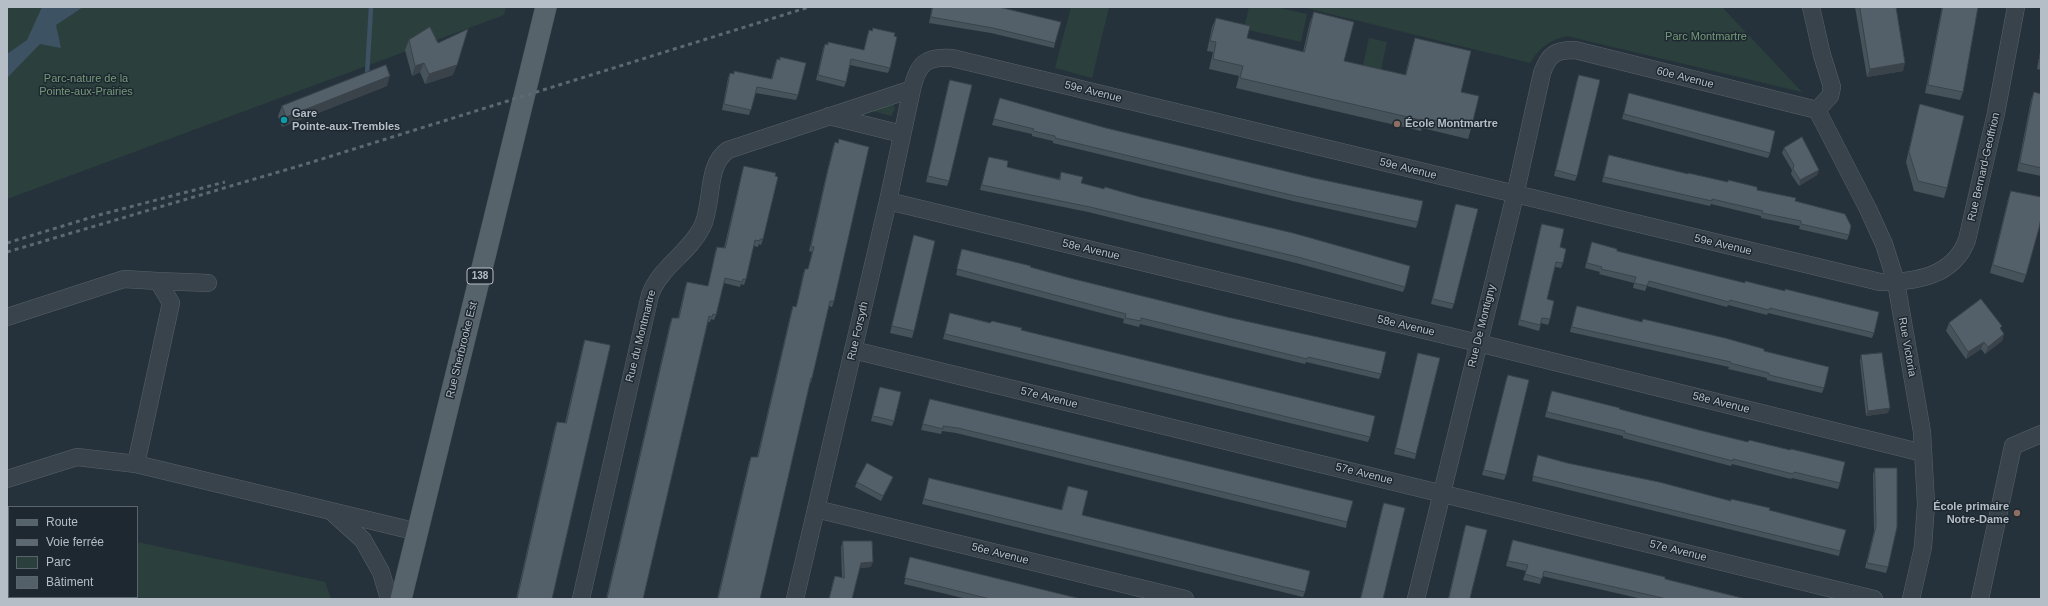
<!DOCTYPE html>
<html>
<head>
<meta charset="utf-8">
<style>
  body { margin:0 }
  #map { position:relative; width:2048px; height:606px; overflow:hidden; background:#26323b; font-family:Arial,sans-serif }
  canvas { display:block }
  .frame { position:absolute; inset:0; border:8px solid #b5bec7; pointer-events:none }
  .legend { position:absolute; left:8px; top:506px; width:130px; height:92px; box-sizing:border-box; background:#1e2830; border:1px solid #5a646c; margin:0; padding:5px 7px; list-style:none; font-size:12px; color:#b5bec7 }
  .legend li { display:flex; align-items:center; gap:8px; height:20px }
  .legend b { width:20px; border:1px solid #5a646c }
</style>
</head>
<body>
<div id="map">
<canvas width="2048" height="606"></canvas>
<div class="frame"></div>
<ul class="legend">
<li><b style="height:5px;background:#57636b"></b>Route</li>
<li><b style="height:5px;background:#5c6872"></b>Voie ferrée</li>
<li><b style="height:11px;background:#2b403d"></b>Parc</li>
<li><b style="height:11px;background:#53606a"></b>Bâtiment</li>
</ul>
</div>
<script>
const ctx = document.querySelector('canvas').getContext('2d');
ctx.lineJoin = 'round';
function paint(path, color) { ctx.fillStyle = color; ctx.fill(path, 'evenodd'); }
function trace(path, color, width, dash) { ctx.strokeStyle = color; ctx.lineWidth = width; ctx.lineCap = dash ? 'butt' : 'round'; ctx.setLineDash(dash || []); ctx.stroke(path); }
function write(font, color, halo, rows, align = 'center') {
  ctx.font = font + ' Arial,sans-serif'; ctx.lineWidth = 3; ctx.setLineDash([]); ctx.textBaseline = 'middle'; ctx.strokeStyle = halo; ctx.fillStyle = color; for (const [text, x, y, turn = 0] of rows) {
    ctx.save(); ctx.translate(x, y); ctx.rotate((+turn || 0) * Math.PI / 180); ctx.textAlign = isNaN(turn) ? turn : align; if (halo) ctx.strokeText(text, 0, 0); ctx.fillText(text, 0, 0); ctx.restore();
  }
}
paint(new Path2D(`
  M7 7H506L504 15 7 199Z
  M1071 7H1109L1092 78 1055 68Z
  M1249 7H1275L1307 14 1301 42 1244 29Z
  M1302 7H1722L1802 92 1567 36C1549 40 1539 48 1530 63Z
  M1369 38 1387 42 1380 74 1362 70Z
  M893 104 895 109 891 116 873 111Z
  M7 538H9V597H137V542L325 582 331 599H7Z`), '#2b403d');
paint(new Path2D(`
  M42 7H83L56 25 61 48 40 44 7 78V54L27 40Z`), '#3d5262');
trace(new Path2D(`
  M367 75 371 7`), '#3d5262', 4.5);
const minor = new Path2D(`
  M1811 7 1822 55 1832 87 1830 96 1817 110
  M1817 110 1868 209 1884 244 1896 282 1922 432 1926 504 1923 547 1911 599
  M829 116 902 134
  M888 201 1478 343 1923 453
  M158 281 208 283
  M7 317 124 279 158 281 171 303 136 464
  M853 350 1874 599
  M7 479 77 457 136 464 418 532
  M816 509 1185 599
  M332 512 363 540 381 572 389 599
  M581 599 650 295C660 267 689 253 702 227 714 203 705 166 728 150L912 89
  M795 599 888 201 912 89C918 64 925 56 952 58L1880 282C1915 282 1953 277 1967 240L1996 113 2016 7
  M1416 599 1515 195 1542 73C1549 54 1555 50 1575 50L1817 110
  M1980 599 2013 446 2041 434`);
const major = new Path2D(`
  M401 599 546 7`);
trace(minor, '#576169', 18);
trace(major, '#454f57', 22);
trace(minor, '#39434b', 17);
trace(major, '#57636b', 21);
trace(new Path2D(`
  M7 243 99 215 225 182
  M7 252 309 163 809 7`), '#5c6872', 3, [4, 4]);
paint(new Path2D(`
  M932 7H999L1055 43 1054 48 991 33 929 23Z
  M1855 7H1896L1903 71 1867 77Z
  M1942 7H1978L1963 92 1960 100 1925 93Z
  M1314 12 1344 61 1405 75 1412 48 1415 38 1461 92 1471 129 1468 139 1422 128 1421 131 1236 88 1239 76 1209 69 1213 52 1207 51 1212 27 1216 18 1247 38 1303 52 1310 22Z
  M873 28 890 68 888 73 850 65 846 82 844 87 816 80 823 49 825 44 827 45 828 42 864 50 867 36 869 30 872 31Z
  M409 40 438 43 453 75 425 84 420 72 412 76 405 50Z
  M2041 47V70L2037 69Z
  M780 57 798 95 796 100 756 93 749 115 722 110 728 78 730 73 771 79 775 64 777 59H780Z
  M1579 75 1577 176 1575 181 1554 176 1577 80Z
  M950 80 949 181 947 186 926 182 948 85Z
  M387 86 282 127 278 116 282 106Z
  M2034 92 2041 94V176L2017 171 2031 100Z
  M1629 93 1770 153 1768 158 1622 119Z
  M1000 98 1418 222 1416 228 1293 201 1053 143V141L1032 136V134L992 125Z
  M1920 104 1947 188 1944 198 1914 191 1906 162 1917 114Z
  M835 142 834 301 832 307 829 306 812 378 811 383H810L760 599H717L749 462 751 457H757L791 312 793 306 796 307 803 274 805 269H808L812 252 809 251 825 180 833 147Z
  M1784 148 1819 170 1817 175 1799 186 1791 174 1792 170 1782 153Z
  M1609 155 1757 190 1795 201 1849 235 1847 240 1799 229 1800 226 1761 218V216L1711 204 1710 206 1602 182 1607 160Z
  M989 157 1007 167 1059 179 1061 172 1081 183 1104 189 1105 187 1405 287 1403 292 1296 263 1088 212 980 190 987 162Z
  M744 166 763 239 761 245 759 244 758 247 754 246 746 279 744 285 741 284 740 287 724 283 716 315 714 320 711 319 710 322H708L643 599H606L670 323 672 318H678L685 287 687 282 708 286 715 252 717 247 724 248 742 172Z
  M2011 191 2026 275 2023 283 1990 273 2008 199Z
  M1456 204 1454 304 1452 309 1431 304 1454 209Z
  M1542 224 1560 247 1563 263 1561 268 1555 267 1547 299 1550 319 1548 325 1541 323 1539 331 1518 325 1540 229Z
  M914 235V331L912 338 890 333 912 242Z
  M1592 242 1617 251 1874 333 1872 338 1768 313 1767 315 1728 305 1727 307 1647 286 1645 291 1633 288 1634 283 1599 274 1600 272 1585 268 1590 247Z
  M962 249 1030 267 1381 374 1379 379 1306 362 1305 364 1140 324 1139 327 1123 323 1124 319 956 275 961 254Z
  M1577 306 1764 351 1824 388 1822 393 1767 380V378L1728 369 1729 367 1570 332 1575 311Z
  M950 313 1021 330 1370 437 1368 442 943 339Z
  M1949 323 2001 330 2004 334 2002 341 1985 354 1981 349 1966 359 1946 331Z
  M585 340 552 599H516L555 427 557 422 565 423 583 345Z
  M1418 353 1416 454 1415 459 1394 454 1417 358Z
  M1861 355 1888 413 1866 416 1860 361Z
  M1508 375 1506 475 1504 480 1482 475 1506 380Z
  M880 387 894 421 892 426 871 421 878 392Z
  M1552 391 1619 409 1840 483 1838 489 1792 478 1791 479 1732 464 1731 466 1623 438V436L1545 417 1550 396Z
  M930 399 1347 522 1346 528 956 433 942 431 941 434 921 430Z
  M1538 455 1567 463 1730 501 1769 510 1840 551 1839 556 1532 481 1537 460Z
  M1875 468 1888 567 1886 573 1865 568 1874 531 1873 474Z
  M893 477 891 482 881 501 855 487 857 482Z
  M929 478 1061 510 1066 491 1068 486 1082 515 1305 592 1303 597 922 504 928 483Z
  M1384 503 1383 599H1360L1382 508Z
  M1466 525 1470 598 1474 599H1448L1464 530Z
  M1513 540 1665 579 1746 599H1642L1542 576 1540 584 1523 580 1526 571 1506 566 1511 545Z
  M843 541 871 567 859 568 852 599H829L833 581 835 576 842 578 841 547Z
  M910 557 1081 599H967L904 584 909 562Z`), '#47535b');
paint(new Path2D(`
  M424 63 420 72 412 76 415 66Z
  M1905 63 1903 71 1867 77 1870 69Z
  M457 65 453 75 425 84 429 74Z
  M390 76 387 86 282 127 286 117Z
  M1819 170 1817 175 1799 186 1800 180Z
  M2004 334 2002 341 1985 354 1988 347Z
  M1984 342 1981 349 1966 359 1968 352Z
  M1890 408 1888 413 1866 416 1868 411Z
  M893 477 891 482 881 501 883 496Z
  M873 562 871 567 859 568 861 563Z`), '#3a434a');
const building = new Path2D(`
  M933 7H999L1061 22 1055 43 993 28 931 17Z
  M1860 7H1896L1905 63 1870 69Z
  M1943 7H1978L1963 92 1928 85Z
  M1314 12 1354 22 1344 61 1406 75 1415 38 1471 51 1461 92 1479 96 1471 129 1425 118V121L1240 78 1243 66 1213 59 1216 42 1210 41 1216 18 1250 26 1247 38 1304 52Z
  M430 27 438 43 468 29 457 65 429 74 424 63 415 66 409 40Z
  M873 28 895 33 894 36 897 37 890 68 851 59 846 82 818 75 825 44 828 45V42L864 50 869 30 872 31Z
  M2041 53V62L2039 61Z
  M780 57 806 63 798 95 757 87 751 110 724 104 730 73 734 74V71L772 79 777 59 780 60Z
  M386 65 390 76 286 117 282 106Z
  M1579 75 1600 80 1577 176 1556 170Z
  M950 80 972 85 949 181 928 176Z
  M2034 92 2041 94V168L2020 163Z
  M1629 93 1775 131 1770 153 1624 114Z
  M1000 98 1106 128 1314 178 1423 201 1418 222 1295 196 1055 138V136L1033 131 1034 129 994 119Z
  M1920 104 1964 116 1947 188 1918 181 1909 152Z
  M1802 137 1819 170 1800 180 1793 169 1794 165 1784 148Z
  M839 139 869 147 834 301H830L812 378H811L760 599H718L751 457H758L793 306 796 307 797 304 805 269H808L814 247 811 246 827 174 835 142 838 143Z
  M1609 155 1688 174V173L1728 182V180L1757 187V190L1796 198 1795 201 1845 214 1851 226 1849 235 1801 224V221L1762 213 1763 211 1712 199V201L1604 177Z
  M989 157 1008 161 1007 167 1060 180 1061 172 1083 177 1081 183 1104 189 1105 187 1140 197 1293 233 1410 266 1405 287 1298 257 1090 207 982 185Z
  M744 166 776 173 775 176 778 177 763 239H760V241L755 240 746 279H743L742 282 725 278 716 315 713 314 712 317 709 316 643 599H607L672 318H679L687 282 708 286 717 247 725 248Z
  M2011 191 2041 197V218L2039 228 2026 275 1993 265Z
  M1456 204 1478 209 1454 304 1433 299Z
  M1542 224 1564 229 1560 247 1566 249 1563 263 1556 262 1547 299 1554 301 1550 319 1542 318 1540 325 1520 320Z
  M914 235 935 241 914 331 892 326Z
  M1592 242 1617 249V251L1745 283V281L1785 291V289L1879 312 1874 333 1770 308 1769 310 1730 300 1729 302 1649 281 1647 286 1634 283 1636 277 1601 269 1602 267 1587 263Z
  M962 249 1031 266 1030 267 1070 278 1227 317 1386 352 1381 374 1308 357 1307 359 1141 318V321L1125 318 1126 314 957 269Z
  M1981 299 2002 326 2000 328 2004 334 1988 347 1984 342 1968 352 1949 323Z
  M1577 306 1642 322 1643 319 1725 338 1764 349V351L1829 367 1824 388 1769 375V373L1730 363 1731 362 1572 327Z
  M950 313 990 323 992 321 1022 328 1021 330 1375 416 1370 437 945 334Z
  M585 340 610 345V347L552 599H517L557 422 566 423Z
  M1418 353 1440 358 1416 454 1396 448Z
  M1882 353 1890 408 1868 411 1861 355Z
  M1508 375 1529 380 1506 475 1484 470Z
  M880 387 901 392 894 421 873 416Z
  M1552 391 1620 408 1619 409 1699 430 1748 442 1749 440 1790 450 1791 449 1845 462 1840 483 1794 472 1793 474 1733 459V461L1625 433V431L1547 412Z
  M930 399 1353 501 1347 522 958 428 943 426V429L923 424Z
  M1538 455 1567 463 1659 482 1731 501V499L1770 508 1769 510 1846 530 1840 551 1533 476Z
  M867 463 893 477 883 496 857 482Z
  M1875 468H1897V527L1888 567 1867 563 1876 526Z
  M929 478 1062 510 1068 486 1088 491 1082 515 1310 571 1305 592 924 499Z
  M1384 503 1405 508 1383 599H1361Z
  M1466 525 1487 530 1470 598 1474 599H1449Z
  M1513 540 1665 577V579L1746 599H1667L1544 571 1542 579 1525 574 1528 565 1508 561Z
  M843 541H872L873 562 861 563 852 599H829L835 576 844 578Z
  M910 557 1081 599H990L905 578Z`);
paint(building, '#53606a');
trace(building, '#3a434a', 1);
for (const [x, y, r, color] of [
  [284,120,4,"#0f9aa8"],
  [1397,124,4,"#8d6e63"],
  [2017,513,4,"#8d6e63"]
]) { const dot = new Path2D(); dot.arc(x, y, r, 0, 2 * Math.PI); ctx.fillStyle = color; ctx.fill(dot); trace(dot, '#1e2830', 1.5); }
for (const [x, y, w] of [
  [480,276,26]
]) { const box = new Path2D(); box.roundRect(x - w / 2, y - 8, w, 16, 3); ctx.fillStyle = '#1e2830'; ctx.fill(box); trace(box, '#b5bec7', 1); }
write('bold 10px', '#b5bec7', null, [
  ["138",480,276]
]);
write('11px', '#759a79', '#1e2830', [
  ["Parc Montmartre",1706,37],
  ["Parc-nature de la",86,79],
  ["Pointe-aux-Prairies",86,92]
]);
write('11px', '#b5bec7', '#1e2830', [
  ["60e Avenue",1685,78,14],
  ["59e Avenue",1093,92,14],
  ["Rue Bernard-Geoffrion",1984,167,-77],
  ["59e Avenue",1408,169,14],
  ["59e Avenue",1723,245,13],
  ["58e Avenue",1091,250,13],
  ["58e Avenue",1406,326,13],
  ["Rue De Montigny",1482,326,-76],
  ["Rue Forsyth",858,331,-77],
  ["Rue du Montmartre",641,336,-76],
  ["Rue Victoria",1907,347,80],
  ["Rue Sherbrooke Est",462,350,-76],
  ["57e Avenue",1049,398,14],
  ["58e Avenue",1721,403,14],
  ["57e Avenue",1364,474,14],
  ["57e Avenue",1678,551,14],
  ["56e Avenue",1000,554,14]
]);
write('bold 11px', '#b5bec7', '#1e2830', [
  ["Gare",292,114],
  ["Pointe-aux-Trembles",292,127],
  ["École Montmartre",1405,124],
  ["École primaire",2009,507,"right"],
  ["Notre-Dame",2009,520,"right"]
], 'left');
</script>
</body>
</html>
